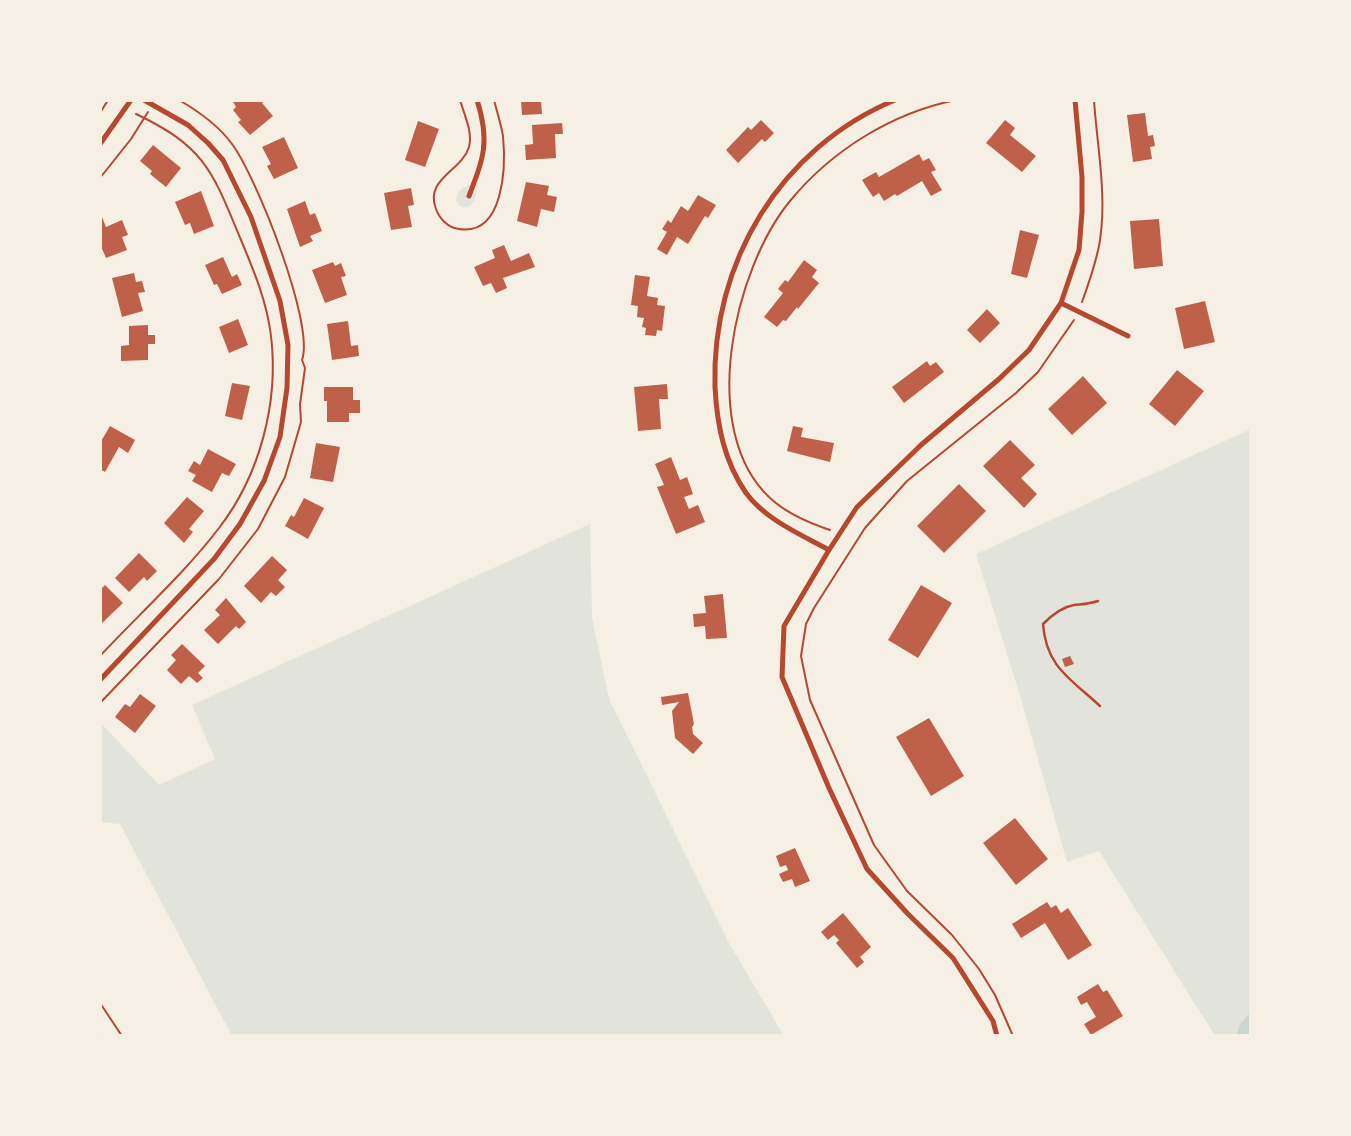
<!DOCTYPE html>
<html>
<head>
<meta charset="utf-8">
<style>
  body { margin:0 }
  #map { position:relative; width:1351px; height:1136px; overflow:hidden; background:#f6efe4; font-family:Barlow,sans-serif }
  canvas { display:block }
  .frame { position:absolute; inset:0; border:102px solid #f6efe4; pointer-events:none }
</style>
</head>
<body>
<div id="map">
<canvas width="1351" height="1136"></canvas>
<div class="frame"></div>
</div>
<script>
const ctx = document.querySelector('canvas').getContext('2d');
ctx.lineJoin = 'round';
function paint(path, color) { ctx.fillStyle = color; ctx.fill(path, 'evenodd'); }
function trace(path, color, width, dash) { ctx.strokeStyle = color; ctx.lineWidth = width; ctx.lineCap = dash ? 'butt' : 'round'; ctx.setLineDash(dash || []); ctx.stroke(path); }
paint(new Path2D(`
  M476 183 478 184C476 196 475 209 461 207L456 201C456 190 466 185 476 183Z
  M1251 429V1036H1215L1099 851 1067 862 1021 699 976 554Z
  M590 524 592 618 609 699 729 943 784 1036H232L120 824 100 822V722L159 785 215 759 192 705Z`), '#e2e4dc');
paint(new Path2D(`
  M1251 1012V1036H1236L1240 1024Z`), '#c9d6d2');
paint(new Path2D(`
  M232 100H266L262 103 273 116 250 135 238 122 241 120 233 110 236 107Z
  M521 100H541L542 114 522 115Z
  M1145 113 1148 136 1153 135 1155 146 1150 147 1152 159 1133 162 1127 115Z
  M761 120 774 133 765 142 762 139 738 163 726 150 748 127 751 130Z
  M1005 120 1015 128 1010 135 1036 156 1022 172 986 143Z
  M418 121 439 129 425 167 405 160Z
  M562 123 563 134H555L556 158 526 160 525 145 533 144 532 125Z
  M284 137 298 168 274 179 267 166 271 164 262 147Z
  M153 145 181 168 166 187 150 174 152 171 140 161Z
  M919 154 923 161 929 158 936 170 931 172 942 190 931 196 922 181 897 196 895 194 884 201 879 193 873 197 862 180 876 172 879 177Z
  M526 182 549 186 547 195 557 197 554 212 541 209 537 227 517 221Z
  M411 188 414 205 408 206 412 227 391 230 384 193Z
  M201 191 214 226 194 234 190 223 185 225 175 202Z
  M698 195 716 205 708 218 705 216 688 244 677 237 667 255 657 249 667 232 662 229 668 220 671 223 681 206 688 211Z
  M305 201 310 215 315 213 322 231 310 236 313 241 300 247 287 209Z
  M102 217 106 227 122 220 128 235 122 237 127 250 106 258 100 244V218Z
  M1159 219 1163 266 1134 269 1130 221Z
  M1020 230 1039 235 1027 278 1011 274Z
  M504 245 511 261 529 253 535 267 503 278 507 288 496 293 491 283 483 286 474 267 495 258 492 250Z
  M223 257 232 277 237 274 242 285 222 294 217 284 214 285 205 265Z
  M804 260 817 270 812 277 819 283 798 309 797 307 786 321 783 320 777 327 764 317 783 293 778 289 785 280 788 282Z
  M333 262 335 266 341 263 346 276 341 277 347 295 325 303 312 270Z
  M134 273 136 282 142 281 145 292 138 293 143 311 122 317 112 278Z
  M635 275 650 277 647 296 658 298 657 305 665 306 662 331 657 330 656 336 645 335 646 328 642 327 644 318 637 317 638 306 631 305Z
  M1205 301 1215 342 1184 349 1175 308Z
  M987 309 1000 323 980 343 967 330Z
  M238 319 248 345 229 353 219 327Z
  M348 321 351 346 358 345 359 356 332 360 327 324Z
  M148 325V335H155V344H148V360L121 361V346L129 345V326Z
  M927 361 930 366 936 362 944 372 904 403 892 387Z
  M1177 370 1204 391 1175 426 1149 404Z
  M1083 376 1107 403 1072 435 1048 409Z
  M232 383 250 386 242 420 225 416Z
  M667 384 668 399H659L661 429 638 431 634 387Z
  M324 387H353V400H360V413H349V422H327V401H324Z
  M110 426 135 440 128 453 119 447 105 472 100 469V443Z
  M793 426 803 428 801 437 834 443 830 462 787 451Z
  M1010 440 1035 465 1021 478 1037 494 1024 508 983 466Z
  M316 443 340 447 333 482 310 478Z
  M208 449 236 464 229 476 222 473 212 492 192 481 196 475 188 471 194 461 200 465Z
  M671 457 680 480 687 477 693 494 684 497 689 509 698 505 705 522 676 534 657 487 664 485 655 464Z
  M959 484 986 511 944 553 917 526Z
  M187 497 204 511 189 529 193 532 184 543 164 523Z
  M304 498 324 508 308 539 285 526 291 515 294 517Z
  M139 553 157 571 147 581 144 577 129 592 115 578Z
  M272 556 287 570 278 580 285 587 276 596 271 592 261 603 244 586Z
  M105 585 123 603 100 625V590Z
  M921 585 952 603 918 658 888 640Z
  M723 594 727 638 706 639 705 626 694 627 693 614 706 613 704 596Z
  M226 598 246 622 239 629 236 626 218 644 204 630 220 615 215 610Z
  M182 644 205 666 198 673 203 678 197 683 189 676 181 684 167 670 176 660 171 655Z
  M1070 656 1074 664 1065 667 1062 659Z
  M688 693 694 724 692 727 693 734 703 743 693 754 675 738 672 711 679 702 662 705 661 697Z
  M140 694 156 706 135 733 115 717 125 704 130 707Z
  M929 718 964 776 931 796 896 737Z
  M1015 818 1048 859 1016 885 983 843Z
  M795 848 810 881 795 887 792 879 783 882 779 874 788 870 786 865 780 867 776 856Z
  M1047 902 1051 908 1056 905 1061 913 1068 908 1092 945 1068 960 1045 923 1021 938 1012 924Z
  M843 913 871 947 860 957 864 962 857 968 836 943 839 940 834 935 828 940 821 932Z
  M1098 984 1103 992 1107 990 1123 1016 1091 1035 1084 1024 1096 1017 1087 1002 1081 1005 1077 997Z`), '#bf614a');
trace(new Path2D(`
  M460 100C464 114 473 132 469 147 462 171 424 179 436 209 439 218 448 228 459 229 504 236 506 167 503 136 501 124 497 112 494 100
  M100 113 108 100
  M100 178 131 139 148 112
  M1082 302C1089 282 1097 261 1100 240 1107 194 1097 146 1094 100
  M100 316V366
  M830 530C809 523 787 514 770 498 697 430 734 269 790 201 832 150 892 113 956 100
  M100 656C139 614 184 574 219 528 260 475 279 402 271 336 267 302 254 271 241 240 213 173 206 147 136 114
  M100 703 219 579 258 529 285 477 301 422 300 404 305 368 302 360C315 324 256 176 232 144 219 126 198 111 179 100
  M100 1003 122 1036
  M1013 1036 995 995 979 969 952 935 907 891 874 845 810 700 801 656 806 624 814 608 865 528 907 481 1016 393 1038 372 1074 320`), '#b5482f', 2);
trace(new Path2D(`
  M1098 601C1089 604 1083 604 1074 605 1062 607 1051 616 1043 624 1046 667 1071 679 1100 706`), '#b5482f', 2.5);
trace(new Path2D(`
  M100 144 131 100
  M469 196C484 157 490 141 477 100
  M1061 303 1128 336
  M829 550C800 534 766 520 746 493 724 461 717 425 715 387 711 263 780 148 895 100
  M100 680 214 559 240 524 264 481 280 437 287 388 288 345 280 301 251 217 223 160 208 143 188 125 144 100
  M100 1035 101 1036
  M997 1036 993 1021 953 958 908 914 867 869 829 788 782 677 784 626 829 550 857 507 921 445 999 379 1029 350 1061 303 1079 250 1082 212V177L1075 100`), '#b5482f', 5);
</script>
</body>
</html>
